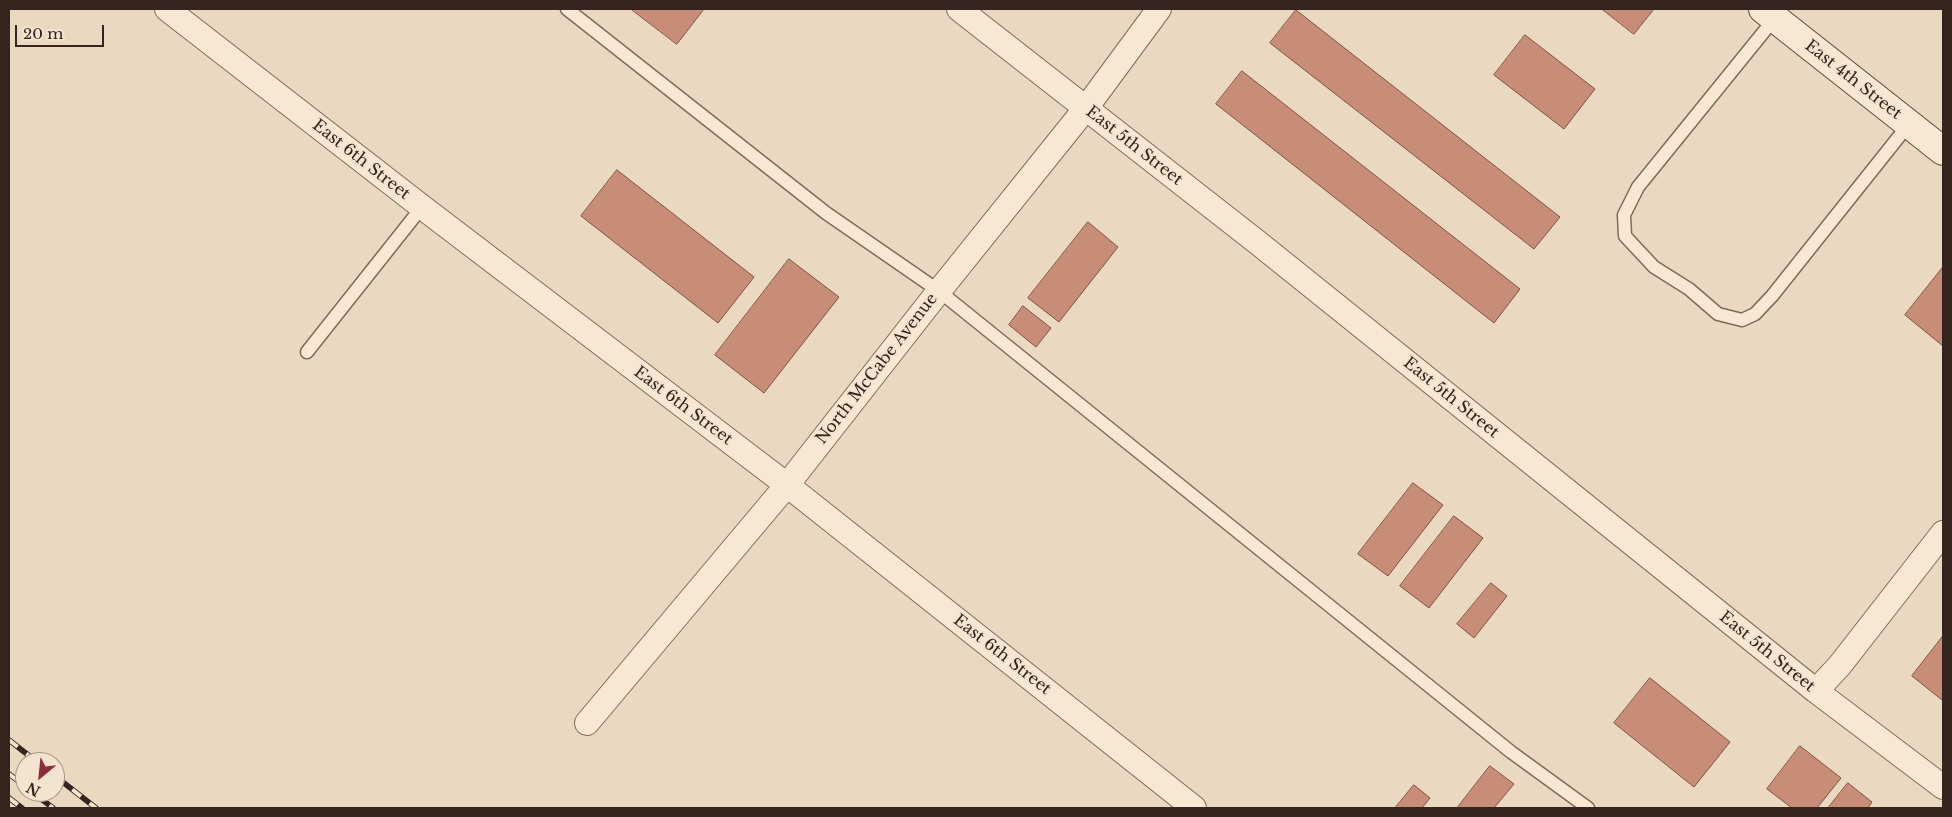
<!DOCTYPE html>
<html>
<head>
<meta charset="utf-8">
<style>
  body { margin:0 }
  #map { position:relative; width:1952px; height:817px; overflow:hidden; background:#ebd8c0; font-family:"Libre Baskerville",serif }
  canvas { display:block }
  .frame { position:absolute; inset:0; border:10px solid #34241d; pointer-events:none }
  .north { position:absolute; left:15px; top:752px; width:50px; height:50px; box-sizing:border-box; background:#f3e3cf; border:1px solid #a79788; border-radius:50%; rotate:208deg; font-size:14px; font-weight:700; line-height:20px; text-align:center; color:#34241d }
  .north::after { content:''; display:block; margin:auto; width:18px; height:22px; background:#8f2c3c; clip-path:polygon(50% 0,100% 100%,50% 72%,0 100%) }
  .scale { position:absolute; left:15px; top:25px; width:89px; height:22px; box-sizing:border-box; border:2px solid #34241d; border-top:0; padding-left:6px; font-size:15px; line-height:18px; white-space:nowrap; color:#34241d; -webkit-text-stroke:4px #f3e3cf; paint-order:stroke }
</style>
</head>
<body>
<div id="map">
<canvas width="1952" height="817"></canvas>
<div class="frame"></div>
<div class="north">N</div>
<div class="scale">20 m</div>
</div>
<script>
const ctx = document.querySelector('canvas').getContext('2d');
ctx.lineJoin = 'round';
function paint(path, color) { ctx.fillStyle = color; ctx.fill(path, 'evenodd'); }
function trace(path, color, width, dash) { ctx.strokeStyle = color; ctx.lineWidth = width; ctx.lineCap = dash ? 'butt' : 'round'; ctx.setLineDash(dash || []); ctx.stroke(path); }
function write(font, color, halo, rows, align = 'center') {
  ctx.font = font + ' "Libre Baskerville",serif'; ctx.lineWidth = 4; ctx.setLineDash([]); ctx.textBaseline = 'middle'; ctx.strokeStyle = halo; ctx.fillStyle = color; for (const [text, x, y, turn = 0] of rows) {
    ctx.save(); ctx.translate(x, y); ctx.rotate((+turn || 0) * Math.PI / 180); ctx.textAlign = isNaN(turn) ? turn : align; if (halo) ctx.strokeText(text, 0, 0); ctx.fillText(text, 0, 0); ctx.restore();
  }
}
const building = new Path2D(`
  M631 9H704L677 44Z
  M1602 9H1654L1634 34Z
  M1296 10 1560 217 1534 249 1270 43Z
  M1525 35 1595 89 1564 129 1494 75Z
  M1242 71 1520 289 1494 323 1216 104Z
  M617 170 754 277 718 323 581 216Z
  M1088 222 1118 247 1059 322 1028 298Z
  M789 259 839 297 764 393 715 355Z
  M1943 267V346L1905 315Z
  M1023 306 1051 328 1036 347 1009 325Z
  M1413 483 1443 505 1388 576 1358 554Z
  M1454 516 1483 538 1429 608 1400 586Z
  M1491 583 1507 596 1474 638 1457 624Z
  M1943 636V699L1942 700 1912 676Z
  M1650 678 1730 742 1694 787 1614 723Z
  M1800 746 1841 778 1817 808H1792L1767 789Z
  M1490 766 1514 784 1494 808H1459L1458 807Z
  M1848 783 1872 802 1868 808H1828Z
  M1414 785 1430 798 1422 808H1395Z`);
paint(building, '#c88d78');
trace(building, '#815040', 1);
const service = new Path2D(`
  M567 9 826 213 939 291 1511 752 1588 808
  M1775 18 1638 187 1624 215 1625 236 1654 267 1689 289 1718 314 1742 320 1755 314 1772 296 1909 124
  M307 352 422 207`);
const minor = new Path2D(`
  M167 9 422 207 787 485 1194 808
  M959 9 1257 242 1816 691 1943 787
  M1816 691 1840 665 1943 533
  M587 723 787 485 939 291 1086 108 1159 9`);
const secondary = new Path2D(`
  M1763 9 1943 151`);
trace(service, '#836959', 15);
trace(minor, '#836959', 26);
trace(secondary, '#654b3c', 30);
trace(service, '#f7e7d3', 12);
trace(minor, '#f7e7d3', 24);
trace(secondary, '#f7e7d3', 28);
const rail = new Path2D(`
  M9 740 37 762
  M9 774 25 786
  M55 776 96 808
  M32 792 53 808
  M9 798 22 808`);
trace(rail, '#34241d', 5.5);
trace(rail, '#f3e3cf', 4, [11]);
write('16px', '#34241d', '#f3e3cf', [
  ["East 4th Street",1853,80,38],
  ["East 5th Street",1134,146,38],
  ["East 6th Street",361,160,38],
  ["North McCabe Avenue",877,369,-52],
  ["East 5th Street",1451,398,39],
  ["East 6th Street",683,406,37],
  ["East 5th Street",1767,652,39],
  ["East 6th Street",1002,655,38]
]);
</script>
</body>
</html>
